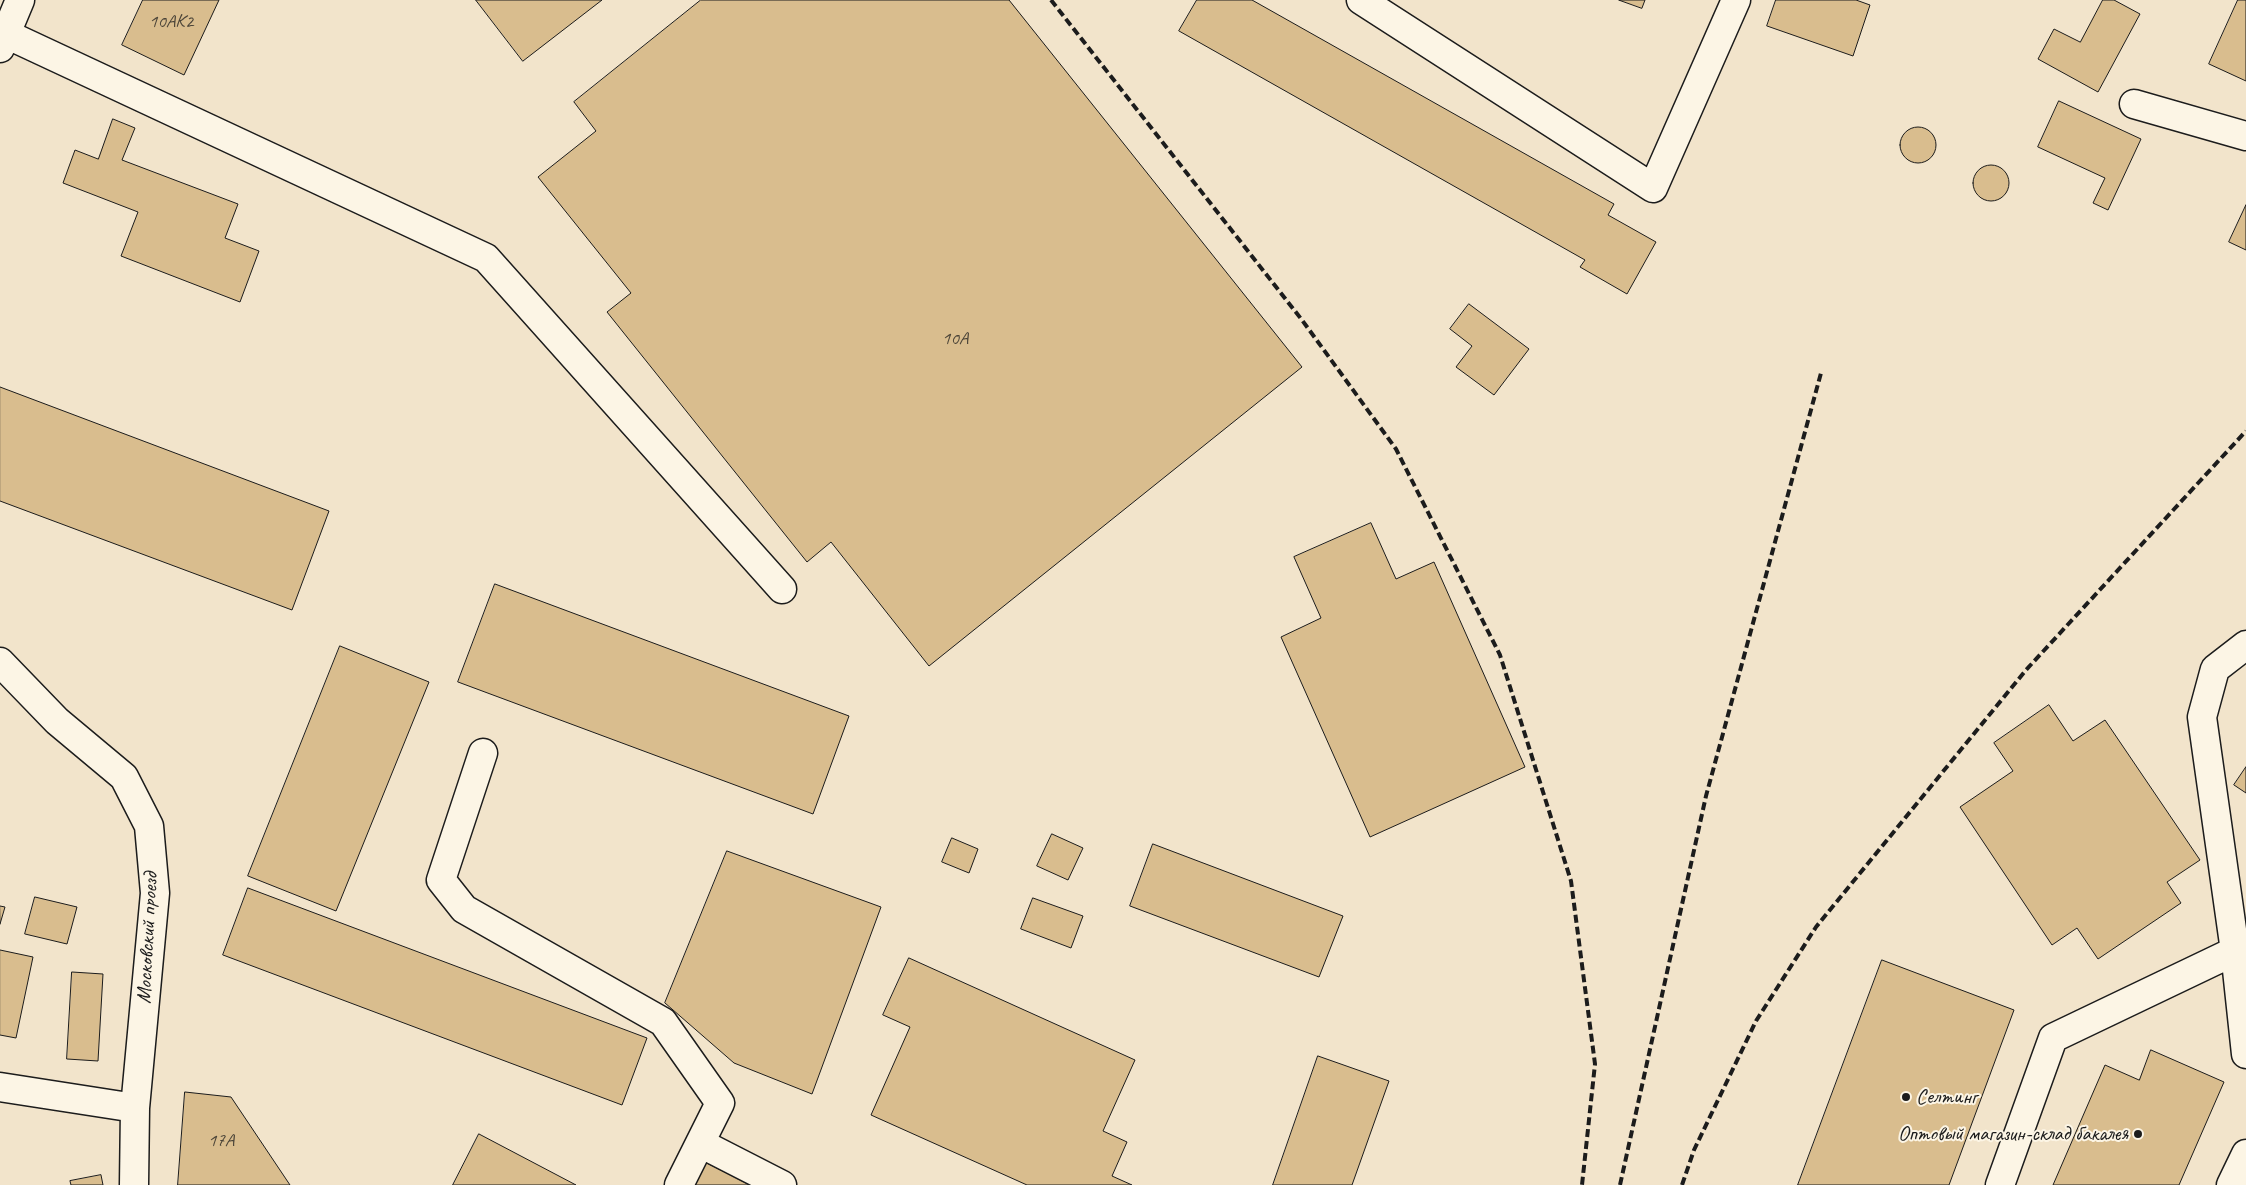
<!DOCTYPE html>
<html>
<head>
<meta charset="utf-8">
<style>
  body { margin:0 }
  canvas { display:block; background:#f2e4cb }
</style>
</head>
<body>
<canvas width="2246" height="1185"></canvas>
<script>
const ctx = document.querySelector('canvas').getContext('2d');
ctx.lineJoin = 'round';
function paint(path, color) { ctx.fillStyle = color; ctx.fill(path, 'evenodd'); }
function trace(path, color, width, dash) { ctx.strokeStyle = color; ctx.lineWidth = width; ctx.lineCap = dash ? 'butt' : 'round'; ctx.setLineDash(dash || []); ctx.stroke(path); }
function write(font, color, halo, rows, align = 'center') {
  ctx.font = font + ' Caveat,sans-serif'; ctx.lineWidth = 4; ctx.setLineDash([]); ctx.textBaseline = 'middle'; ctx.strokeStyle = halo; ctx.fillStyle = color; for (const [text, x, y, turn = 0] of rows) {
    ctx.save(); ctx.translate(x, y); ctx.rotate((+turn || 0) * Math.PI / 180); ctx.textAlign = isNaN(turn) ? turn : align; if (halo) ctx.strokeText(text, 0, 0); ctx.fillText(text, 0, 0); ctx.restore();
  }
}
const building = new Path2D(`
  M143 0H219L184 75 122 45Z
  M476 0H602L523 61Z
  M701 0H1009L1302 367 929 666 831 542 807 562 607 312 631 293 538 177 596 131 574 102Z
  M1197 0H1252L1614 204 1608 215 1656 242 1627 294 1580 267 1585 260 1179 31Z
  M1619 0H1645L1642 8Z
  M1776 0H1856L1870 5 1853 56 1767 26Z
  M2103 0H2114L2140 14 2098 92 2038 59 2054 29 2080 42Z
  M2238 0H2246V81L2209 64Z
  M2059 101 2141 139 2108 210 2093 203 2105 178 2038 147Z
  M113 119 135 128 122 160 238 204 225 238 259 251 240 302 121 256 138 212 63 183 75 150 98 159Z
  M1900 145a18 18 0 1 1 36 0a18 18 0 1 1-36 0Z
  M1973 183a18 18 0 1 1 36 0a18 18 0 1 1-36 0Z
  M2246 205V250L2229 242Z
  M1469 304 1529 349 1494 395 1456 367 1472 346 1450 329Z
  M0 387 329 511 292 610 0 501Z
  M1371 523 1396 579 1434 562 1525 767 1370 837 1281 637 1321 618 1294 557Z
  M495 584 849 716 813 814 458 682Z
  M340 646 429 682 336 911 248 876Z
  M2049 705 2073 741 2105 720 2200 860 2167 882 2181 903 2098 959 2077 928 2052 945 1960 807 2013 771 1994 743Z
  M2246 767V793L2234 785Z
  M1052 834 1083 848 1068 880 1037 866Z
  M952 838 978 849 969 873 942 862Z
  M1153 844 1343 916 1319 977 1130 906Z
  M727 851 881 907 812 1094 734 1063 665 1003Z
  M248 888 647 1038 622 1105 223 955Z
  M35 897 77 907 67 944 25 934Z
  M1033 898 1083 916 1071 948 1021 929Z
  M0 906 5 907 0 924Z
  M0 950 33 957 16 1038 0 1035Z
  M909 958 1135 1060 1103 1131 1127 1142 1112 1176 1132 1185H1027L871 1115 910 1027 883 1015Z
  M1882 960 2014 1010 1949 1185H1798Z
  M72 972 103 974 98 1061 67 1059Z
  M2151 1050 2224 1082 2179 1185H2053L2105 1065 2139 1080Z
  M1318 1056 1389 1081 1352 1185H1273Z
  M185 1092 231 1097 290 1185H178Z
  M479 1134 576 1185H453Z
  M699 1159 750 1185H686Z
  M101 1175 103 1185H71L70 1181Z`);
paint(building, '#d9bd8e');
trace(building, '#1c1c1c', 1);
const minor = new Path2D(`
  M1361 0 1653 188 1736 0
  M6 34 486 258 782 589
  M0 48 20 0
  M2134 104 2246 136
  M2246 645 2215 669 2202 717 2235 951 2246 1054
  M0 662 57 721 124 777 149 826 155 893 135 1108 134 1185
  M483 753 441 880 464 909 663 1022 720 1103 679 1185
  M0 1087 135 1108
  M700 1143 782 1185
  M2000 1185 2053 1038 2235 951
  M2231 1185 2246 1154`);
trace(minor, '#1c1c1c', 31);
trace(minor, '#fcf5e5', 28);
trace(new Path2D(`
  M1051 0 1302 320 1396 449 1500 655 1571 881 1595 1064 1582 1185
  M1620 1185 1706 796 1821 373
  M1682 1185 1694 1150 1756 1021 1816 927 2026 670 2246 431`), '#1c1c1c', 4, [8, 4]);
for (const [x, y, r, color] of [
  [1906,1097,5,"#1c1c1c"],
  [2138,1134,5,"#1c1c1c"]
]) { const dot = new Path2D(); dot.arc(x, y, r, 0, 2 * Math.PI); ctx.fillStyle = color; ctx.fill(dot); trace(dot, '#fcf5e5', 2); }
write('19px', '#4b4438', null, [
  ["10АК2",171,22],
  ["10А",955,339],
  ["17А",221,1141]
]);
write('21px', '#1c1c1c', '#fcf5e5', [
  ["Московский проезд",148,938,-87]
]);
write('21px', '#1c1c1c', '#fcf5e5', [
  ["Селтинг",1916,1097],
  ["Оптовый магазин-склад бакалея",2128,1134,"right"]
], 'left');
</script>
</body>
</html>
